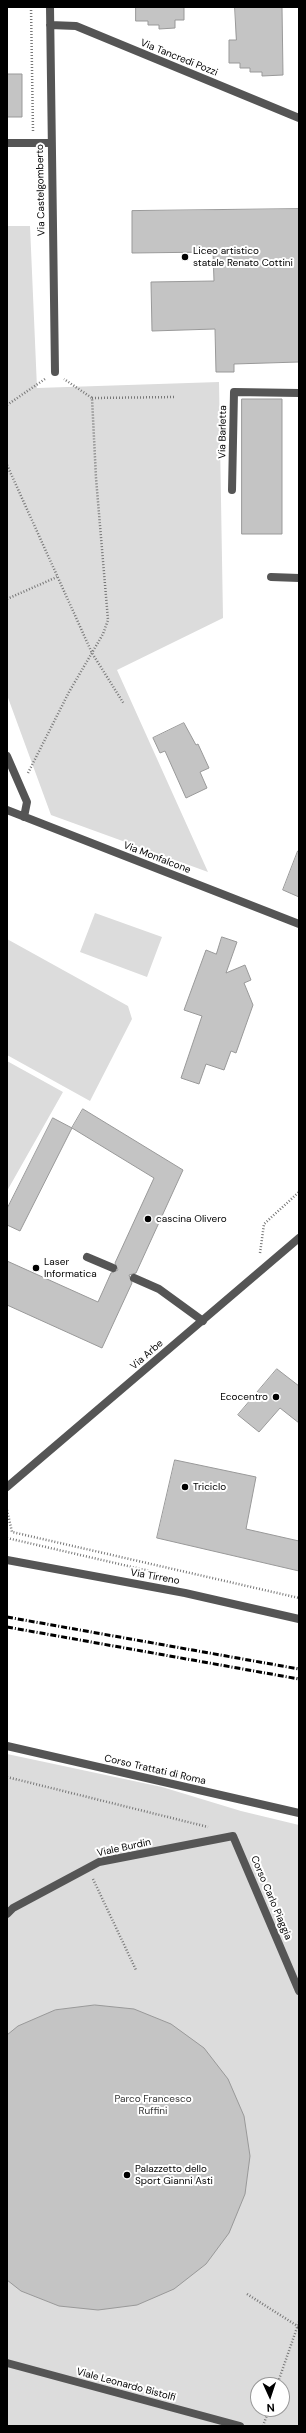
<!DOCTYPE html>
<html>
<head>
<meta charset="utf-8">
<style>
  body { margin:0 }
  #map { position:relative; width:306px; height:2433px; overflow:hidden; background:#fff; font-family:"DM Sans",sans-serif }
  canvas { display:block }
  .frame { position:absolute; inset:0; border:8px solid #000; pointer-events:none }
  .north { position:absolute; left:250px; top:2377px; width:40px; height:40px; box-sizing:border-box; background:#fff; border:1px solid #999; border-radius:50%; rotate:177deg; font-size:11px; font-weight:700; line-height:16px; text-align:center; color:#000 }
  .north::after { content:''; display:block; margin:auto; width:14px; height:18px; background:#000; clip-path:polygon(50% 0,100% 100%,50% 72%,0 100%) }
</style>
</head>
<body>
<div id="map">
<canvas width="306" height="2433"></canvas>
<div class="frame"></div>
<div class="north">N</div>
</div>
<script>
const ctx = document.querySelector('canvas').getContext('2d');
ctx.lineJoin = 'round';
function paint(path, color) { ctx.fillStyle = color; ctx.fill(path, 'evenodd'); }
function trace(path, color, width, dash) { ctx.strokeStyle = color; ctx.lineWidth = width; ctx.lineCap = dash ? 'butt' : 'round'; ctx.setLineDash(dash || []); ctx.stroke(path); }
function write(font, color, halo, rows, align = 'center') {
  ctx.font = font + ' "DM Sans",sans-serif'; ctx.lineWidth = 4; ctx.setLineDash([]); ctx.textBaseline = 'middle'; ctx.strokeStyle = halo; ctx.fillStyle = color; for (const [text, x, y, turn = 0] of rows) {
    ctx.save(); ctx.translate(x, y); ctx.rotate((+turn || 0) * Math.PI / 180); ctx.textAlign = isNaN(turn) ? turn : align; if (halo) ctx.strokeText(text, 0, 0); ctx.fillText(text, 0, 0); ctx.restore();
  }
}
paint(new Path2D(`
  M7 226H30L37 388 219 382 223 618 117 670 208 872 51 815 7 695Z
  M95 913 162 937 147 977 80 952Z
  M7 939 128 1006 132 1019 90 1101 7 1055Z
  M7 1061 63 1092 7 1191Z
  M7 1754 162 1787 241 1811 299 1825V2426H7ZM258 2385H282V2409H258Z`), '#dcdcdc');
const building = new Path2D(`
  M136 7H184V20H175V28L159 29V25H148V21H136Z
  M235 7H282L283 75 262 76V72H250V68H240V63H229V40H236Z
  M7 74H22V117H7Z
  M299 209V362L234 364V372H216L215 329 152 331 151 282 214 281 213 252 132 253V211Z
  M242 399H282V534H242Z
  M184 723 196 745 198 744 209 768 200 772 207 788 186 798 165 751 160 753 153 738Z
  M298 851H299V897L283 890Z
  M222 937 237 942 226 973 245 965 251 980 244 983 253 1005 236 1053 231 1051 224 1070 206 1064 199 1084 181 1078 202 1016 184 1010 206 950 216 954Z
  M83 1109 183 1170 136 1273 129 1275 132 1283 102 1348 7 1305V1261L98 1302 111 1273 118 1270 115 1263 154 1178 72 1128Z
  M53 1118 72 1128 20 1231 7 1225V1209Z
  M277 1369 299 1386V1423L280 1408 259 1432 238 1415Z
  M175 1460 256 1477 246 1529 299 1541V1571L157 1538Z
  M95 2005 134 2009 171 2024 204 2048 228 2079 244 2116 250 2156 245 2194 229 2233 206 2264 174 2289 137 2305 98 2310 59 2306 21 2291 7 2280V2035L18 2026 55 2010Z`);
paint(building, '#c4c4c4');
trace(building, '#999', 1);
trace(new Path2D(`
  M31 7 33 131
  M92 398 176 397
  M7 405 45 379
  M7 465 92 653 124 704
  M7 599 57 577
  M28 773 69 692 103 634 108 620 96 478 92 398 64 379
  M260 1253 264 1224 299 1192
  M7 1510 12 1532 299 1598
  M7 1538 158 1573
  M7 1777 208 1827
  M93 1879 136 1970
  M247 2294 299 2327
  M277 2385 299 2322
  M263 2426 269 2409`), '#777', 2.5, [1, 2]);
trace(new Path2D(`
  M232 490 234 392 299 393
  M271 577 299 578
  M87 1257 113 1268
  M134 1278 159 1289 203 1321`), '#555', 8);
trace(new Path2D(`
  M7 1914 13 1908 99 1862 233 1836 299 1991
  M7 2363 240 2426`), '#555', 8);
trace(new Path2D(`
  M50 7 55 372
  M50 25 76 26 299 118
  M7 143H50
  M7 756 27 802 24 817
  M7 810 299 924
  M7 1487 299 1238`), '#555', 8);
trace(new Path2D(`
  M7 1560 185 1593 299 1619
  M7 1746 299 1813`), '#555', 8);
trace(new Path2D(`
  M7 1617 299 1669
  M7 1627 299 1679`), '#000', 3, [6, 2, 1, 2]);
for (const [x, y, r, color] of [
  [185,257,4,"#000"],
  [148,1219,4,"#000"],
  [36,1268,4,"#000"],
  [276,1397,4,"#000"],
  [185,1487,4,"#000"],
  [127,2175,4,"#000"]
]) { const dot = new Path2D(); dot.arc(x, y, r, 0, 2 * Math.PI); ctx.fillStyle = color; ctx.fill(dot); trace(dot, '#fff', 1.5); }
write('10px', '#000', '#fff', [
  ["Via Tancredi Pozzi",179,58,22],
  ["Via Castelgomberto",41,190,-91],
  ["Via Barletta",223,432,-89],
  ["Via Monfalcone",157,858,21],
  ["Via Arbe",147,1355,-41],
  ["Via Tirreno",155,1577,10],
  ["Corso Trattati di Roma",155,1770,13],
  ["Viale Burdin",124,1848,-12],
  ["Corso Carlo Piaggia",271,1898,67],
  ["Viale Leonardo Bistolfi",126,2385,15]
]);
write('10px', '#000', '#fff', [
  ["Liceo artistico",193,251],
  ["statale Renato Cottini",193,263],
  ["cascina Olivero",156,1219],
  ["Laser",44,1262],
  ["Informatica",44,1274],
  ["Ecocentro",268,1397,"right"],
  ["Triciclo",193,1487],
  ["Palazzetto dello",135,2169],
  ["Sport Gianni Asti",135,2181]
], 'left');
write('10px', '#333', '#fff', [
  ["Parco Francesco",153,2099],
  ["Ruffini",153,2111]
]);
</script>
</body>
</html>
